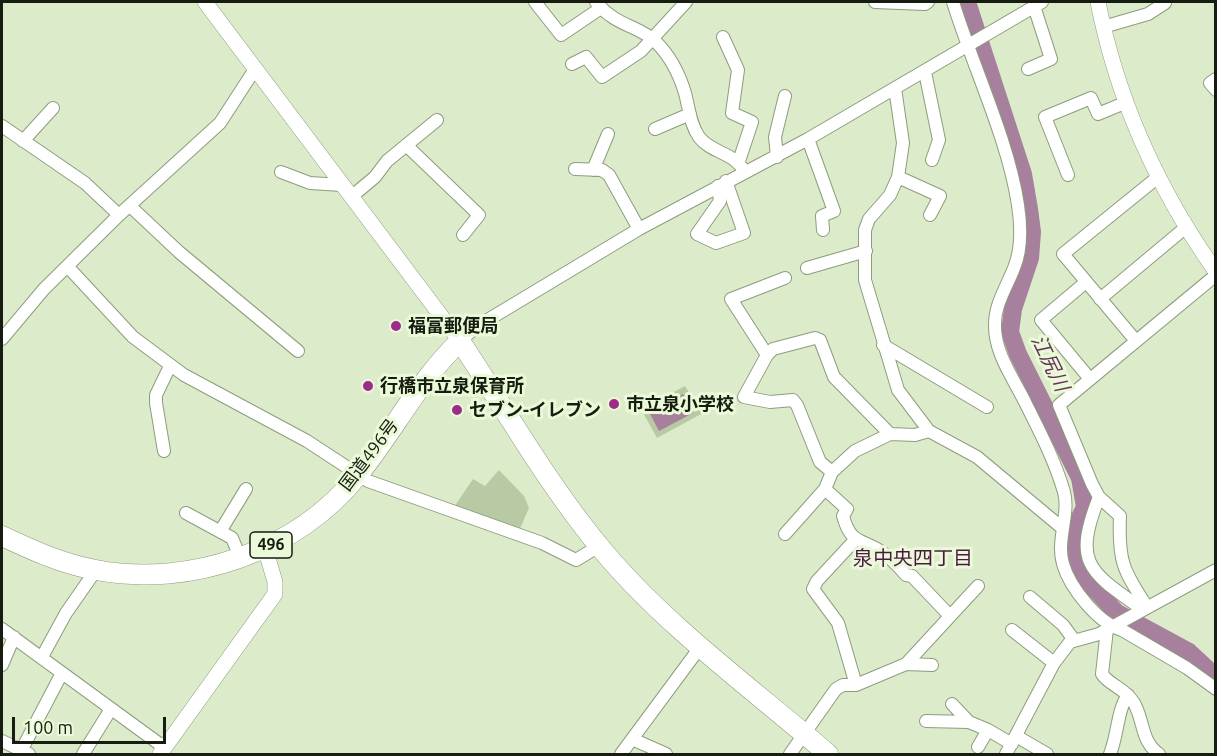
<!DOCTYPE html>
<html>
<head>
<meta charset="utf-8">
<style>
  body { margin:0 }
  #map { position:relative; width:1217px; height:756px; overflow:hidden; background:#dceccb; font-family:Ubuntu,sans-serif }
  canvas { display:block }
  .frame { position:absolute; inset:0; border:3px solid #161c10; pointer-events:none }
  .scale { position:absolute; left:12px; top:717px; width:154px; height:27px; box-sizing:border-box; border:3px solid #161c10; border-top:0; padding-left:8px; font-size:18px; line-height:21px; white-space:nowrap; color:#161c10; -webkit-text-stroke:4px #eaf9d8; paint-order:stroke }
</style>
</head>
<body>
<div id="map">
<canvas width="1217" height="756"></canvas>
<div class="frame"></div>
<div class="scale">100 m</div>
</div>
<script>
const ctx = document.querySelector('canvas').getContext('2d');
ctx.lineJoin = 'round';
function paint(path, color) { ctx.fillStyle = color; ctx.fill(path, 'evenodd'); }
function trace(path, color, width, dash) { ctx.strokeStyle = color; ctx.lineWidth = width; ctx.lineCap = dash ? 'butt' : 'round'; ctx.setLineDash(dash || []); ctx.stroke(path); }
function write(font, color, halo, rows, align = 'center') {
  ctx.font = font + ' Ubuntu,"Noto Sans JP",sans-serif'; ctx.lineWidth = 6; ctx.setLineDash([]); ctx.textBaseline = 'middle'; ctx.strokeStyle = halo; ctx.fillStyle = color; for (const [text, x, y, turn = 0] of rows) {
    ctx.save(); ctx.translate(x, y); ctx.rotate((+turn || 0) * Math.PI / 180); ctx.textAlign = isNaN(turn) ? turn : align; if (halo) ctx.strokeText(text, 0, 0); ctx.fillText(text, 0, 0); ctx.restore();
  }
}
paint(new Path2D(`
  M685 386 693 399 706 392 714 407 657 438 641 409Z
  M499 470 524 496 529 508 519 531 454 507 473 479 485 486Z`), '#b8caa4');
paint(new Path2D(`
  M683 394 693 413 659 431 649 412Z`), '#a6809c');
trace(new Path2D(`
  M967 2 1023 174 1029 209 1032 232 1030 258 1013 309 1010 332 1018 354 1080 478 1085 507 1072 534 1073 553 1079 572 1117 613 1189 652 1216 677`), '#a6809c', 18);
const minor = new Path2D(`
  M535 2 561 35 601 8
  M596 2C616 27 639 25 656 42 671 57 679 73 685 93 689 108 690 124 699 137 712 154 733 151 745 172
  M875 2 925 4 928 2
  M953 2C973 67 1008 139 1018 205 1021 225 1022 249 1014 268 1007 286 995 304 995 324 994 353 1014 379 1026 404 1040 432 1055 461 1064 492 1070 514 1056 540 1063 564 1070 588 1098 623 1122 630L1187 668 1216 689
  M1103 27 1148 14 1165 3
  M723 37 738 70 732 113 752 122 739 161
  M572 64 586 57 602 77 641 51 686 2
  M1028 69 1051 59 1034 6
  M925 72 939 140 932 160
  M1216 79 1210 83 1216 90
  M895 88 903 143 898 177 890 195 869 219 865 230V280L898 390 929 431 977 457 1061 527
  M2 126 85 183 119 215
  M655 129 690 114
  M808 139 834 211 822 216 823 230
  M23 141 53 108
  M406 145 479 215 463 235
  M777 157 775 137 785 96
  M575 169 602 170 609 175 639 229
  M593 170 608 134
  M281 172 310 183 342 185
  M1068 175 1045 117 1091 98 1098 114 1127 102
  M898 177 940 196 930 215
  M718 186 720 201 697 234 716 243 744 233 726 181
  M351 197 375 177 387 161 437 120
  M130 206 179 252 298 351
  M68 267 133 337 184 375 307 441 368 481 542 543 576 560 599 546
  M807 268 866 251
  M1086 282 1041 320 1090 379
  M1100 299 1185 228
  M2 339 44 289 119 215 220 123 255 69
  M460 341 476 327 639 229 808 139 1042 2
  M1136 341 1063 254 1158 177
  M883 345 987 407
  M767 355 731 299 785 278
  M164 451 156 403V395L170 366
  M832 472 820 462 797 405 793 400 770 402 744 397 767 355 773 349 815 338 820 340 834 377 890 434
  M825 489 847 509 843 516C851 545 861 538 882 552 891 558 899 567 906 575L912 576 950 616
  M1099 497C1073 563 1088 571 1142 609
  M186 513 232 538 240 557
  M221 530 246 489
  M785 534 825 489 832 472 855 451 890 434 915 435 929 431
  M855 540 817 581 813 589 838 623 856 685
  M1030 597 1063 625 1074 640
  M1147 607C1123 569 1118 562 1120 516L1099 497 1092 484 1059 405 1216 275
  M2 629 165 748
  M1107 629 1102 674C1110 686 1124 687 1134 703 1144 720 1141 742 1159 754
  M1012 630 1054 663
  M42 657 66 613 96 570
  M906 664 932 665
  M2 665 14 637
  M952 704 969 722 988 730
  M926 721 969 722
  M1016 736 1047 754
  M632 739 666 754
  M2 741 29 754
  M978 747 988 730 1012 744
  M21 751 62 673
  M83 754 111 709
  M621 754 701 646
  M790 754 836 689 843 685H856L906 664 978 586
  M1006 754 1054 663 1070 642 1099 634 1216 570
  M1110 754C1118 735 1117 710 1128 695`);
const tertiary = new Path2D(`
  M205 2 460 341
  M1098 2C1117 99 1159 191 1216 272
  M160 754 275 594V582L265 548`);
const trunk = new Path2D(`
  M2 536C32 550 62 564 96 570 190 588 298 551 358 475 394 431 418 381 460 341 507 412 550 488 604 552 668 628 754 690 828 754`);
trace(minor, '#8d9c7d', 14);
trace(tertiary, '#8d9c7d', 16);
trace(trunk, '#8d9c7d', 21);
trace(minor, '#fff', 12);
trace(tertiary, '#fff', 15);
trace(trunk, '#fff', 20);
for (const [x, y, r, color] of [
  [396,326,6,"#9c2b89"],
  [368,386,6,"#9c2b89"],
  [614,404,6,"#9c2b89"],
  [457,410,6,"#9c2b89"]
]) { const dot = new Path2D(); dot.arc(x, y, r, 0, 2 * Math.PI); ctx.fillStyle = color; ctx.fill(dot); trace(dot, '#eaf9d8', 2); }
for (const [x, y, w] of [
  [271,545,42]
]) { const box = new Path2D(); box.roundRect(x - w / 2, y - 13, w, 26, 4.5); ctx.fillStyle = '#eaf9d8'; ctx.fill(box); trace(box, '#161c10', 1.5); }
write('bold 16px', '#161c10', null, [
  ["496",271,545]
]);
write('bold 18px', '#161c10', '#eaf9d8', [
  ["福富郵便局",408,326],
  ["行橋市立泉保育所",380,386],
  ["市立泉小学校",626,404],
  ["セブン-イレブン",469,410]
], 'left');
write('18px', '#161c10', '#eaf9d8', [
  ["国道496号",369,455,-53]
]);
write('italic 20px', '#66345b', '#eaf9d8', [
  ["江尻川",1050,363,64]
]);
write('20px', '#4d1743', '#eaf9d8', [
  ["泉中央四丁目",913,558]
]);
</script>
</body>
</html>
